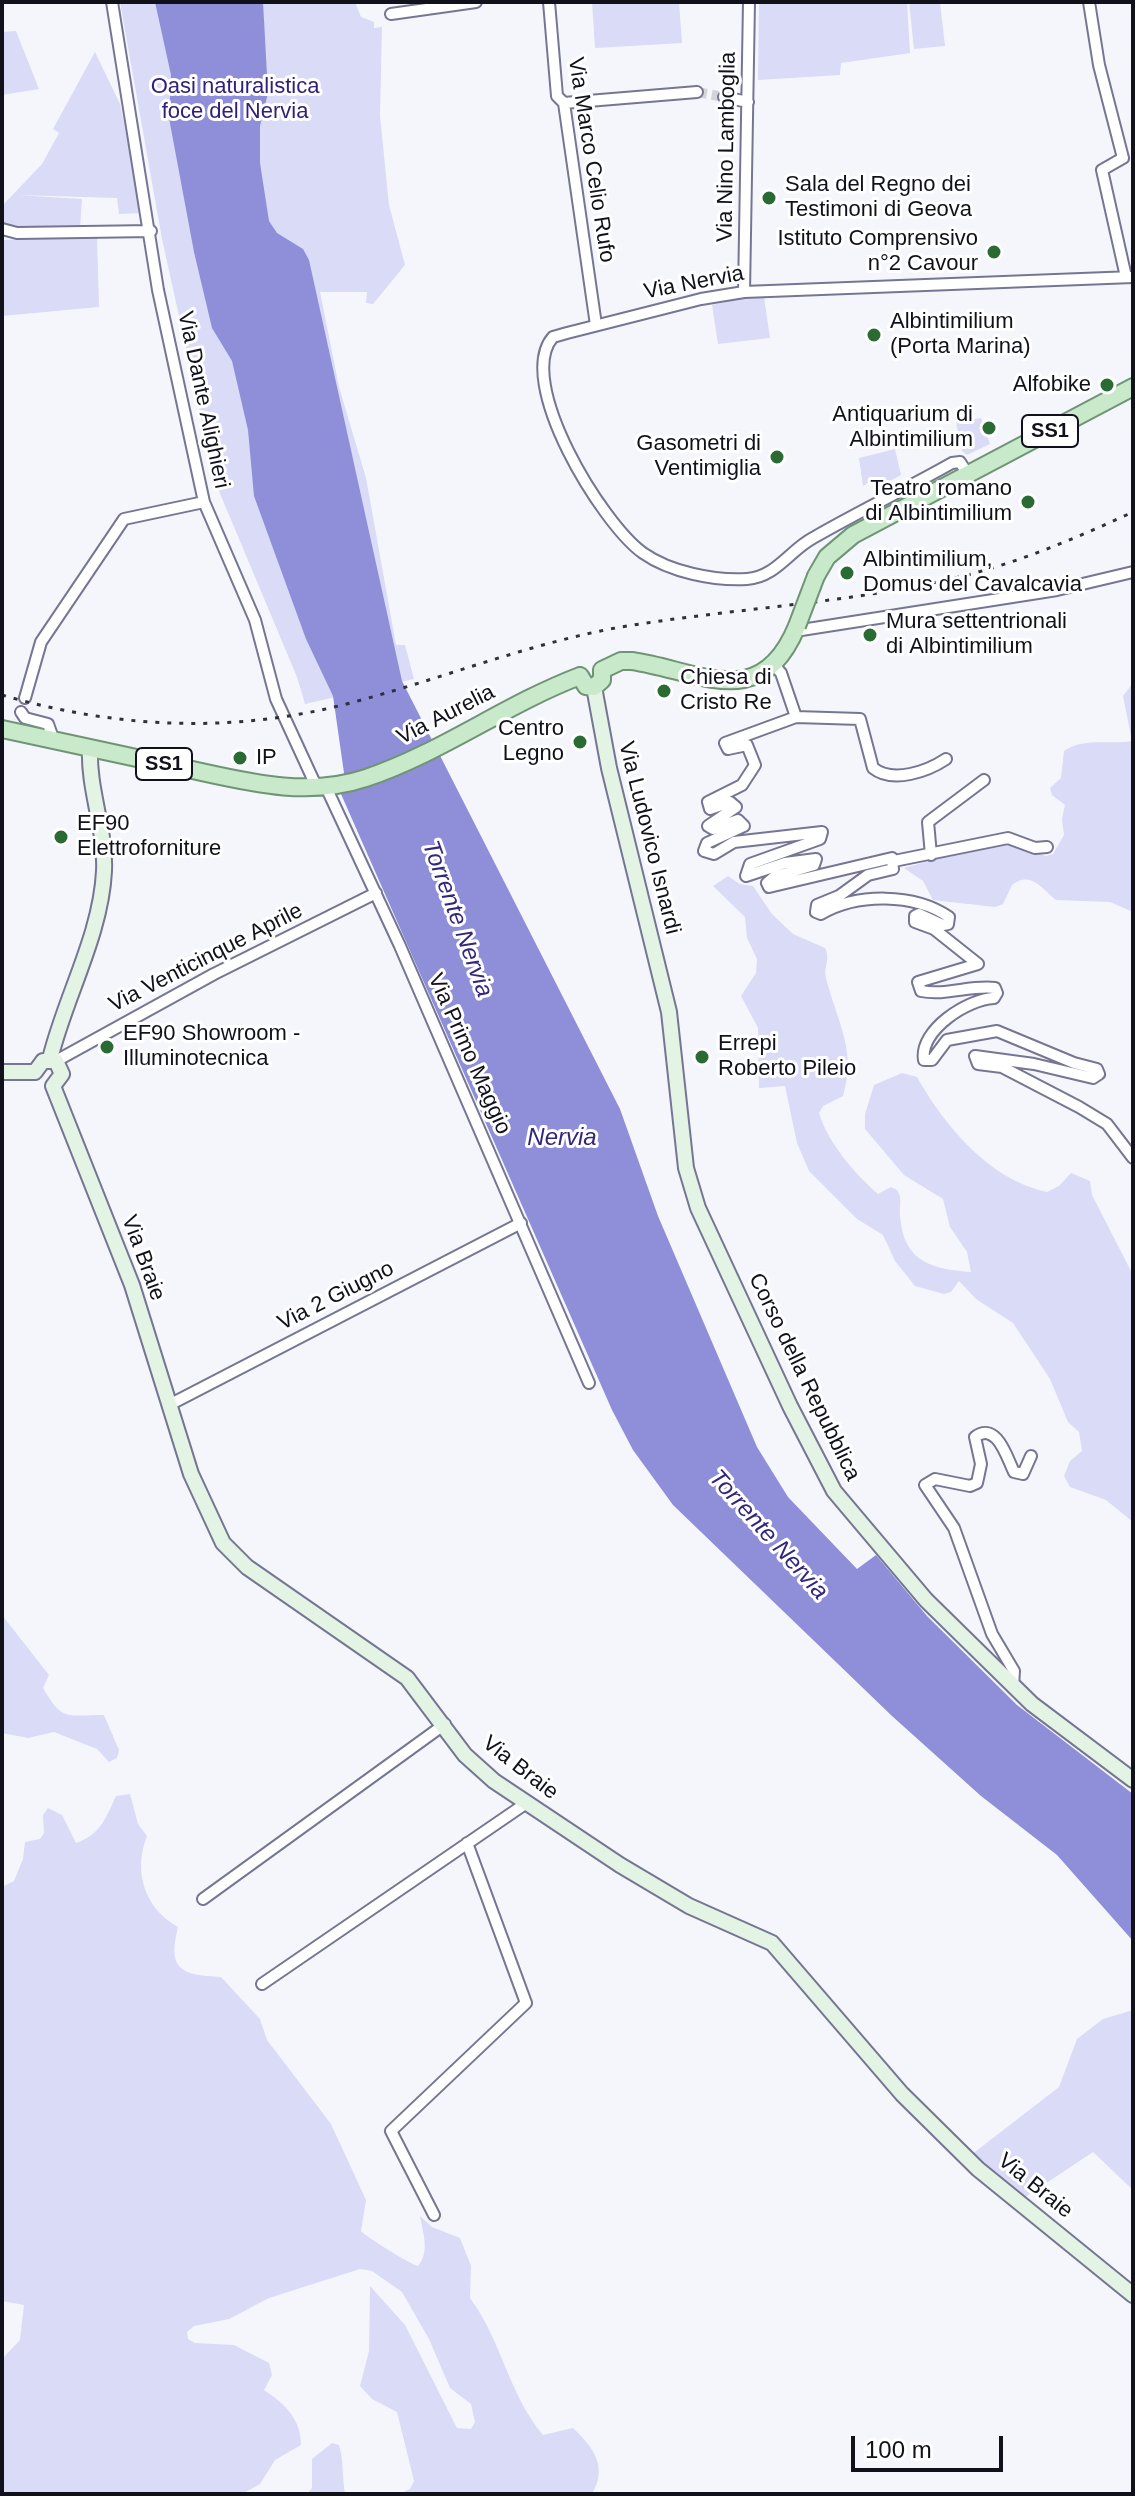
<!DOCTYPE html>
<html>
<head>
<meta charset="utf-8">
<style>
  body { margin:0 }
  #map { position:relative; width:1135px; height:2496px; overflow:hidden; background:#f5f6fc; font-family:Helvetica,sans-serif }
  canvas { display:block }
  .frame { position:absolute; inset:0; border:4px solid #11111c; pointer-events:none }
  .scale { position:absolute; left:851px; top:2436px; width:152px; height:36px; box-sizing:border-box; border:4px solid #11111c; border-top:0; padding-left:10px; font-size:24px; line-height:28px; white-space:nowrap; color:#11111c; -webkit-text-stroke:6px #fff; paint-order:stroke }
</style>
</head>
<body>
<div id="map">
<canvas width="1135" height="2496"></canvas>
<div class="frame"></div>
<div class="scale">100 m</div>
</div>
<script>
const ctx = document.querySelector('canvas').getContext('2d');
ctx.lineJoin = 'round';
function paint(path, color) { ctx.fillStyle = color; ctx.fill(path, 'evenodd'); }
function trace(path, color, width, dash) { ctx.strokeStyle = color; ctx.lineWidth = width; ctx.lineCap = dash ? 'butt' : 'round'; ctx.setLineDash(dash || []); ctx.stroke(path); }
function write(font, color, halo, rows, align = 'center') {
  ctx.font = font + ' Helvetica,sans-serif'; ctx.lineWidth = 6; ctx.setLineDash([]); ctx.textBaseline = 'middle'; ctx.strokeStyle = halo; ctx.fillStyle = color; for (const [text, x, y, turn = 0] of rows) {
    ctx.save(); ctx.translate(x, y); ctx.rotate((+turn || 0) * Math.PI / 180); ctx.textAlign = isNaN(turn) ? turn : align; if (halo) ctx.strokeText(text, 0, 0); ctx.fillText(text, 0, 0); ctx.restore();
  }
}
paint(new Path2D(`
  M120 2H355L361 17 374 22V28L382 27 380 116 389 205 405 265 373 304 366 303 367 292H320L339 387 366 478 396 645H405L414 679 305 704 297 677 216 484 162 239Z
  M592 2H679L682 43 595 48Z
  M759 2H907L910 53 841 63 840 75 758 80Z
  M909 2H940L945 46 914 49Z
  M16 31 39 89 2 95V32Z
  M95 52 120 104 142 213 119 214 117 198 17 195 82 199 80 229 18 230 2 225V206L42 164 59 133 53 129Z
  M97 236 99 307 2 316V240Z
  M749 297H764L770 338 718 344 712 305Z
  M981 418 990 444 967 455 962 451 956 422Z
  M895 449 901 475 877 488 873 480 863 486 859 458Z
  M1133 683V912L1110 902 1056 900C1042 889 1031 870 1012 885L1003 904 995 907 933 900 923 881 904 868 1001 841 1046 856 1053 854 1064 835 1062 819 1065 805 1052 795 1050 788 1061 778 1064 751C1084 737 1109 745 1132 741L1123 696Z
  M728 876 740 884 753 886 772 914 793 934 825 948C831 961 823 966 826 978 837 1022 857 1050 843 1096L823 1106 819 1113C828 1143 854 1173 878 1194L891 1187 897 1190C903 1199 899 1205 900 1215 903 1262 932 1269 971 1272L967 1252 950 1227 943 1199 904 1175 865 1129V1114L874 1085 902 1073 917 1077C944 1125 989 1180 1047 1192L1059 1186 1071 1173 1090 1181 1092 1195 1133 1275V1522L1106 1500 1070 1487 1064 1476 1070 1461 1082 1451 1079 1432 1068 1422 1050 1379 1013 1323 976 1299 959 1281 951 1292 944 1294 915 1286 895 1261 883 1235 857 1219 809 1171 797 1143 785 1086 759 1088 758 1028 741 996 756 973 757 959 747 938 745 917 713 886Z
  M2 1615 49 1675 43 1688C63 1722 66 1715 104 1715L119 1750 117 1758 109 1762 97 1749 54 1732 28 1738 2 1733Z
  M130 1794 138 1824 147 1836C133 1871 144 1908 178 1927 167 1970 181 1975 221 1977L260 2019 267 2040 331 2124 366 2200 361 2231C366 2237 410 2264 418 2266 430 2252 423 2233 420 2216L432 2227 460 2238 471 2266 470 2298C502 2341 508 2393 543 2435L573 2428C594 2448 608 2467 592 2494H399L410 2489 414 2481 397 2412 372 2399 360 2386 369 2351 370 2286 405 2325 457 2428 471 2429 475 2422 471 2404 450 2388 429 2339 402 2292 372 2271 360 2269 269 2298 229 2319 194 2326 187 2332 188 2339 195 2343 234 2345 269 2363 272 2375 264 2390C285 2404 301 2419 301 2445L275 2460 260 2484 242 2494H2V2359L20 2340 24 2305 2 2301V1887L14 1881 23 1859 25 1842 40 1839 44 1833 43 1815 48 1808 62 1815 76 1843C100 1835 106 1818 116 1796Z
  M1133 2010V2190L1093 2152 1024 2198 971 2155 1059 2087 1077 2039 1103 2019Z
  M332 2443 339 2445C344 2462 342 2477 345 2494H307L312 2488V2459Z`), '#d9dbf7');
paint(new Path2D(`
  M155 2H263L268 93 260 126V163L269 221 277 233 303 249 309 260 402 681 620 1109 658 1216 757 1447 788 1497 857 1569 876 1555 927 1616 1017 1705 1133 1794V1941L1057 1855 981 1796 892 1716 673 1505 633 1450 612 1410 341 794 344 773 333 696 306 639 254 496 248 430 232 361 212 328 194 252 169 118 171 75Z`), '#8e8fd8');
trace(new Path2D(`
  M697 92 724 97`), '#d3d4da', 10, [10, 5]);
const street = new Path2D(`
  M112 2 158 290 204 502 255 620 276 699 317 788
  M549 2 557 96 564 103 596 325
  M1089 2 1099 65 1123 158 1102 170 1126 277
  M391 14 476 2
  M724 97 748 102
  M564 103 697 92
  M2 229 17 233 151 231
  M744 292 749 2
  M967 473 960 462 952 463C906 489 858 512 813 538 790 550 776 577 747 579 714 581 670 572 643 553 602 524 514 381 553 337L567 333 701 299 744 292 1133 277
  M795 631 1057 590 1133 572
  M773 664 781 673 796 717 725 743 728 749 747 745 755 765 742 785 708 802 710 809 730 802 736 807 708 826 713 829 738 820 744 826 707 843 704 851 714 854 734 842 822 832 820 839 750 864 746 876 785 863 816 859 814 865 774 877 767 883 769 887 892 858 893 869 868 875 839 896 817 905 816 912 821 914C857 893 914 893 949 917L948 924 943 925 919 914 915 916V922L934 929 978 964
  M25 698 41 642 124 519 204 502
  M21 712 25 718 48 724 54 741
  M796 717 860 719 873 768C893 784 928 771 946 759
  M326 787 400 946 589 1383
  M931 855 928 822 984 780
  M894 861 1008 838 1035 848 1047 847
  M978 964 918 982 921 991C946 996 970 985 995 988L997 993 994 998C968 999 919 1030 924 1060H932L947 1040 997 1031 1074 1063 1097 1069 1099 1074 1093 1078 1034 1064 975 1056 978 1064 1002 1067 1079 1107 1107 1124 1133 1158
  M56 1061 214 974 376 893
  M169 1405 521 1223
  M1013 1686 1014 1671 992 1634 954 1528 925 1485 935 1479 970 1486 977 1483 981 1464 975 1437C997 1421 1007 1458 1014 1472L1023 1474 1031 1456
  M203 1899 445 1724
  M262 1984 525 1804
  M434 2215 391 2131 526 2003 467 1843`);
const secondary = new Path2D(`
  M594 687 609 768 669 1012 686 1168 698 1208 790 1406 834 1491 926 1600 1032 1704 1133 1780
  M50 1059C65 997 101 935 104 871 106 830 88 789 90 748
  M2 1072H35
  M35 1072 43 1061H56L62 1074 53 1086
  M53 1086 132 1285 191 1474 223 1543 247 1567 407 1678 465 1755 494 1781 620 1865 689 1906 772 1943 902 2094 978 2169 1133 2295`);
const primary = new Path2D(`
  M816 576 827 557 853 535 1133 387
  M602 670 621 661H632C700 671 761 714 797 626
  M580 676 586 686 594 687 602 680V670
  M2 729C58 741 113 753 169 765 234 778 300 800 366 778 441 753 506 704 580 676`);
trace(street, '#757693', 14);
trace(secondary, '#757693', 18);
trace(primary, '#709476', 20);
trace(street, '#fff', 10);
trace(secondary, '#e3f4e4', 14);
trace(primary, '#c8e9ca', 16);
trace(new Path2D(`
  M2 695C119 729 236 734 354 702 440 679 523 646 610 629 721 609 836 605 946 580 1011 566 1072 540 1133 512`), '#30303a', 3, [4, 8]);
const primaryBridge = new Path2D(`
  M797 626 816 576`);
trace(primaryBridge, '#709476', 20, []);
trace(primaryBridge, '#c8e9ca', 16);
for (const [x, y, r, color] of [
  [769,198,8,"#2a6a33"],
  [994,252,8,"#2a6a33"],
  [874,335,8,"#2a6a33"],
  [1107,385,8,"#2a6a33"],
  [989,428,8,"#2a6a33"],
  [777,457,8,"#2a6a33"],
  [1028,502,8,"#2a6a33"],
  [847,573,8,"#2a6a33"],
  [870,635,8,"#2a6a33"],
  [664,691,8,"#2a6a33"],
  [580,742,8,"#2a6a33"],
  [240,758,8,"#2a6a33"],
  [61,837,8,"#2a6a33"],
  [107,1047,8,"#2a6a33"],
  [702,1057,8,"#2a6a33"]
]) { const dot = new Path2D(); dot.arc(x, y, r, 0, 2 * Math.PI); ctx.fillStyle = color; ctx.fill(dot); trace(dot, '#fff', 3); }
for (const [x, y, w] of [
  [1050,431,56],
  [164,764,56]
]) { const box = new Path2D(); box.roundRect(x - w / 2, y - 16, w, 32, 6); ctx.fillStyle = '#fff'; ctx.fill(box); trace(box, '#11111c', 2); }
write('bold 20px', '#11111c', null, [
  ["SS1",1050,431],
  ["SS1",164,764]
]);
write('22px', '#302278', '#fff', [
  ["Oasi naturalistica",235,87],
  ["foce del Nervia",235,112]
]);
write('22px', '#11111c', '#fff', [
  ["Via Nino Lamboglia",727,147,-89],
  ["Via Marco Celio Rufo",591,160,81],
  ["Via Nervia",694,283,-11],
  ["Via Dante Alighieri",203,400,78],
  ["Via Aurelia",446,715,-27],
  ["Via Ludovico Isnardi",649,838,76],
  ["Via Venticinque Aprile",206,958,-27],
  ["Via Primo Maggio",469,1054,66],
  ["Via Braie",143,1258,70],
  ["Via 2 Giugno",336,1296,-27],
  ["Corso della Repubblica",804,1377,64],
  ["Via Braie",520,1768,38],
  ["Via Braie",1035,2186,39]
]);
write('22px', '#11111c', '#fff', [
  ["Sala del Regno dei",785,185],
  ["Testimoni di Geova",785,210],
  ["Istituto Comprensivo",978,239,"right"],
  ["n°2 Cavour",978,264,"right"],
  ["Albintimilium",890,322],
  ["(Porta Marina)",890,347],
  ["Alfobike",1091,385,"right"],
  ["Antiquarium di",973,415,"right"],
  ["Albintimilium",973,440,"right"],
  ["Gasometri di",761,444,"right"],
  ["Ventimiglia",761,469,"right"],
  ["Teatro romano",1012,489,"right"],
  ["di Albintimilium",1012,514,"right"],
  ["Albintimilium,",863,560],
  ["Domus del Cavalcavia",863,585],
  ["Mura settentrionali",886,622],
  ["di Albintimilium",886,647],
  ["Chiesa di",680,678],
  ["Cristo Re",680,703],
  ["Centro",564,729,"right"],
  ["Legno",564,754,"right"],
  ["IP",256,758],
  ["EF90",77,824],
  ["Elettroforniture",77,849],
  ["EF90 Showroom -",123,1034],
  ["Illuminotecnica",123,1059],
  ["Errepi",718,1044],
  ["Roberto Pileio",718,1069]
], 'left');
write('italic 24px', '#33277d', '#fff', [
  ["Torrente Nervia",457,919,70],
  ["Nervia",562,1138],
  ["Torrente Nervia",768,1535,48]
]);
</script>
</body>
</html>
